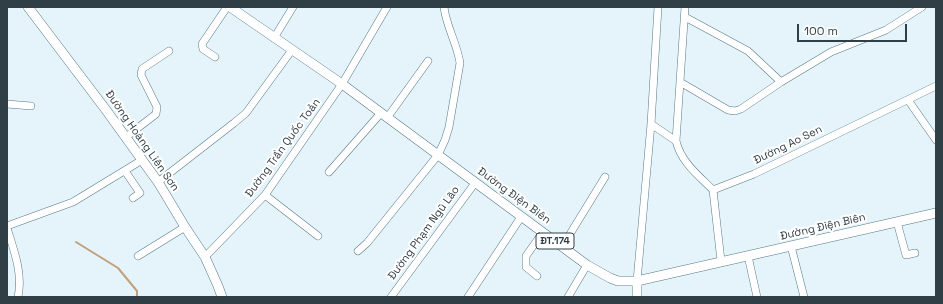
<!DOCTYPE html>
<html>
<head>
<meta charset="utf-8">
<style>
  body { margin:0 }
  #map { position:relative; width:943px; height:304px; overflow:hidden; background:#e5f3fb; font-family:"Space Grotesk",sans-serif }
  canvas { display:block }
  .frame { position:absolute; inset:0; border:8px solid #303e46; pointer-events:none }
  .scale { position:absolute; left:797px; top:24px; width:110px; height:18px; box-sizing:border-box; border:2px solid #303e46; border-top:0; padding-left:5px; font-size:12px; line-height:14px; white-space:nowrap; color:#303e46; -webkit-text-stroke:3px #fff; paint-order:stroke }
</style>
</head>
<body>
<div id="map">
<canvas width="943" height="304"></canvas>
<div class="frame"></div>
<div class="scale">100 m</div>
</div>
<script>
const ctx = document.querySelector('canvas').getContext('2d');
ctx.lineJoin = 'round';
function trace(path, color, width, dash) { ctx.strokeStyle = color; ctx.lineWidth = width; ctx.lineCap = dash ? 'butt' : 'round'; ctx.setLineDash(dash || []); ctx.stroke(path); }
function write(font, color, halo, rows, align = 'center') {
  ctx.font = font + ' "Space Grotesk",sans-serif'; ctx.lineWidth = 4; ctx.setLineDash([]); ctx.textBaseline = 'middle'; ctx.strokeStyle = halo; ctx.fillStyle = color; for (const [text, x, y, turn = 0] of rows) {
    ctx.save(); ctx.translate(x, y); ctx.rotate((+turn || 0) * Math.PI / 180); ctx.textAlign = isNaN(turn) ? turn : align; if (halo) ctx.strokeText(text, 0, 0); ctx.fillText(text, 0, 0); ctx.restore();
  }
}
trace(new Path2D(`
  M76 242 118 268 137 291V297`), '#c1a17c', 2);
const minor = new Path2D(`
  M685 7 676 141C681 162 698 175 713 190
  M685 17 748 51 781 82
  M274 38 293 7
  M215 57 203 49 202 44 227 7
  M680 82 728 110 735 111 741 109 781 82 831 52 886 30 922 7
  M908 100 936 140
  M7 104 31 106
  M387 118 428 61
  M651 124 676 141
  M126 137 156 114 157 107 141 75 142 69 169 51
  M125 171 140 193 133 198
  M329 172 381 113
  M158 182 234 123 246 113 292 50
  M265 195 318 236
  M897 222 906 255 915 253
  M7 226 73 202 142 160
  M7 228C14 251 23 273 18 297
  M791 246 804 297
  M562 247 605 177
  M358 251 367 243 438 155 445 140 449 127 460 63C457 43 446 26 444 7
  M138 256 185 227
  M748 256 757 297
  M205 257 265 195 342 84 387 7
  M721 261 713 190 754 174 936 86
  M537 276 526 267V256L543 232
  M637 281 651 124 658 7
  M391 297 475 183
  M468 297 521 217
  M568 297 587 265`);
const major = new Path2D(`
  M28 7 106 110 158 182 185 227 205 257 218 286 222 297
  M230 7 342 84 587 265 610 278 618 281H637L936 213
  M637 281V297`);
trace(minor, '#567888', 8);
trace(major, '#567888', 10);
trace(minor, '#fff', 7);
trace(major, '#fff', 9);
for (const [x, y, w] of [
  [555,241,38]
]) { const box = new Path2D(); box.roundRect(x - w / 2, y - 8, w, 16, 3); ctx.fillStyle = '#fff'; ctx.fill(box); trace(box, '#303e46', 1); }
write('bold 10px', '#303e46', null, [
  ["ĐT.174",555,241]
]);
write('11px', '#303e46', '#fff', [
  ["Đường Hoàng Liên Sơn",142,141,55],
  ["Đường Ao Sen",788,145,-26],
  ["Đường Trần Quốc Toản",283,148,-54],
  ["Đường Điện Biên",514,196,36],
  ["Đường Điện Biên",823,227,-13],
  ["Đường Phạm Ngũ Lão",424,233,-54]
]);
</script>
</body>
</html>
